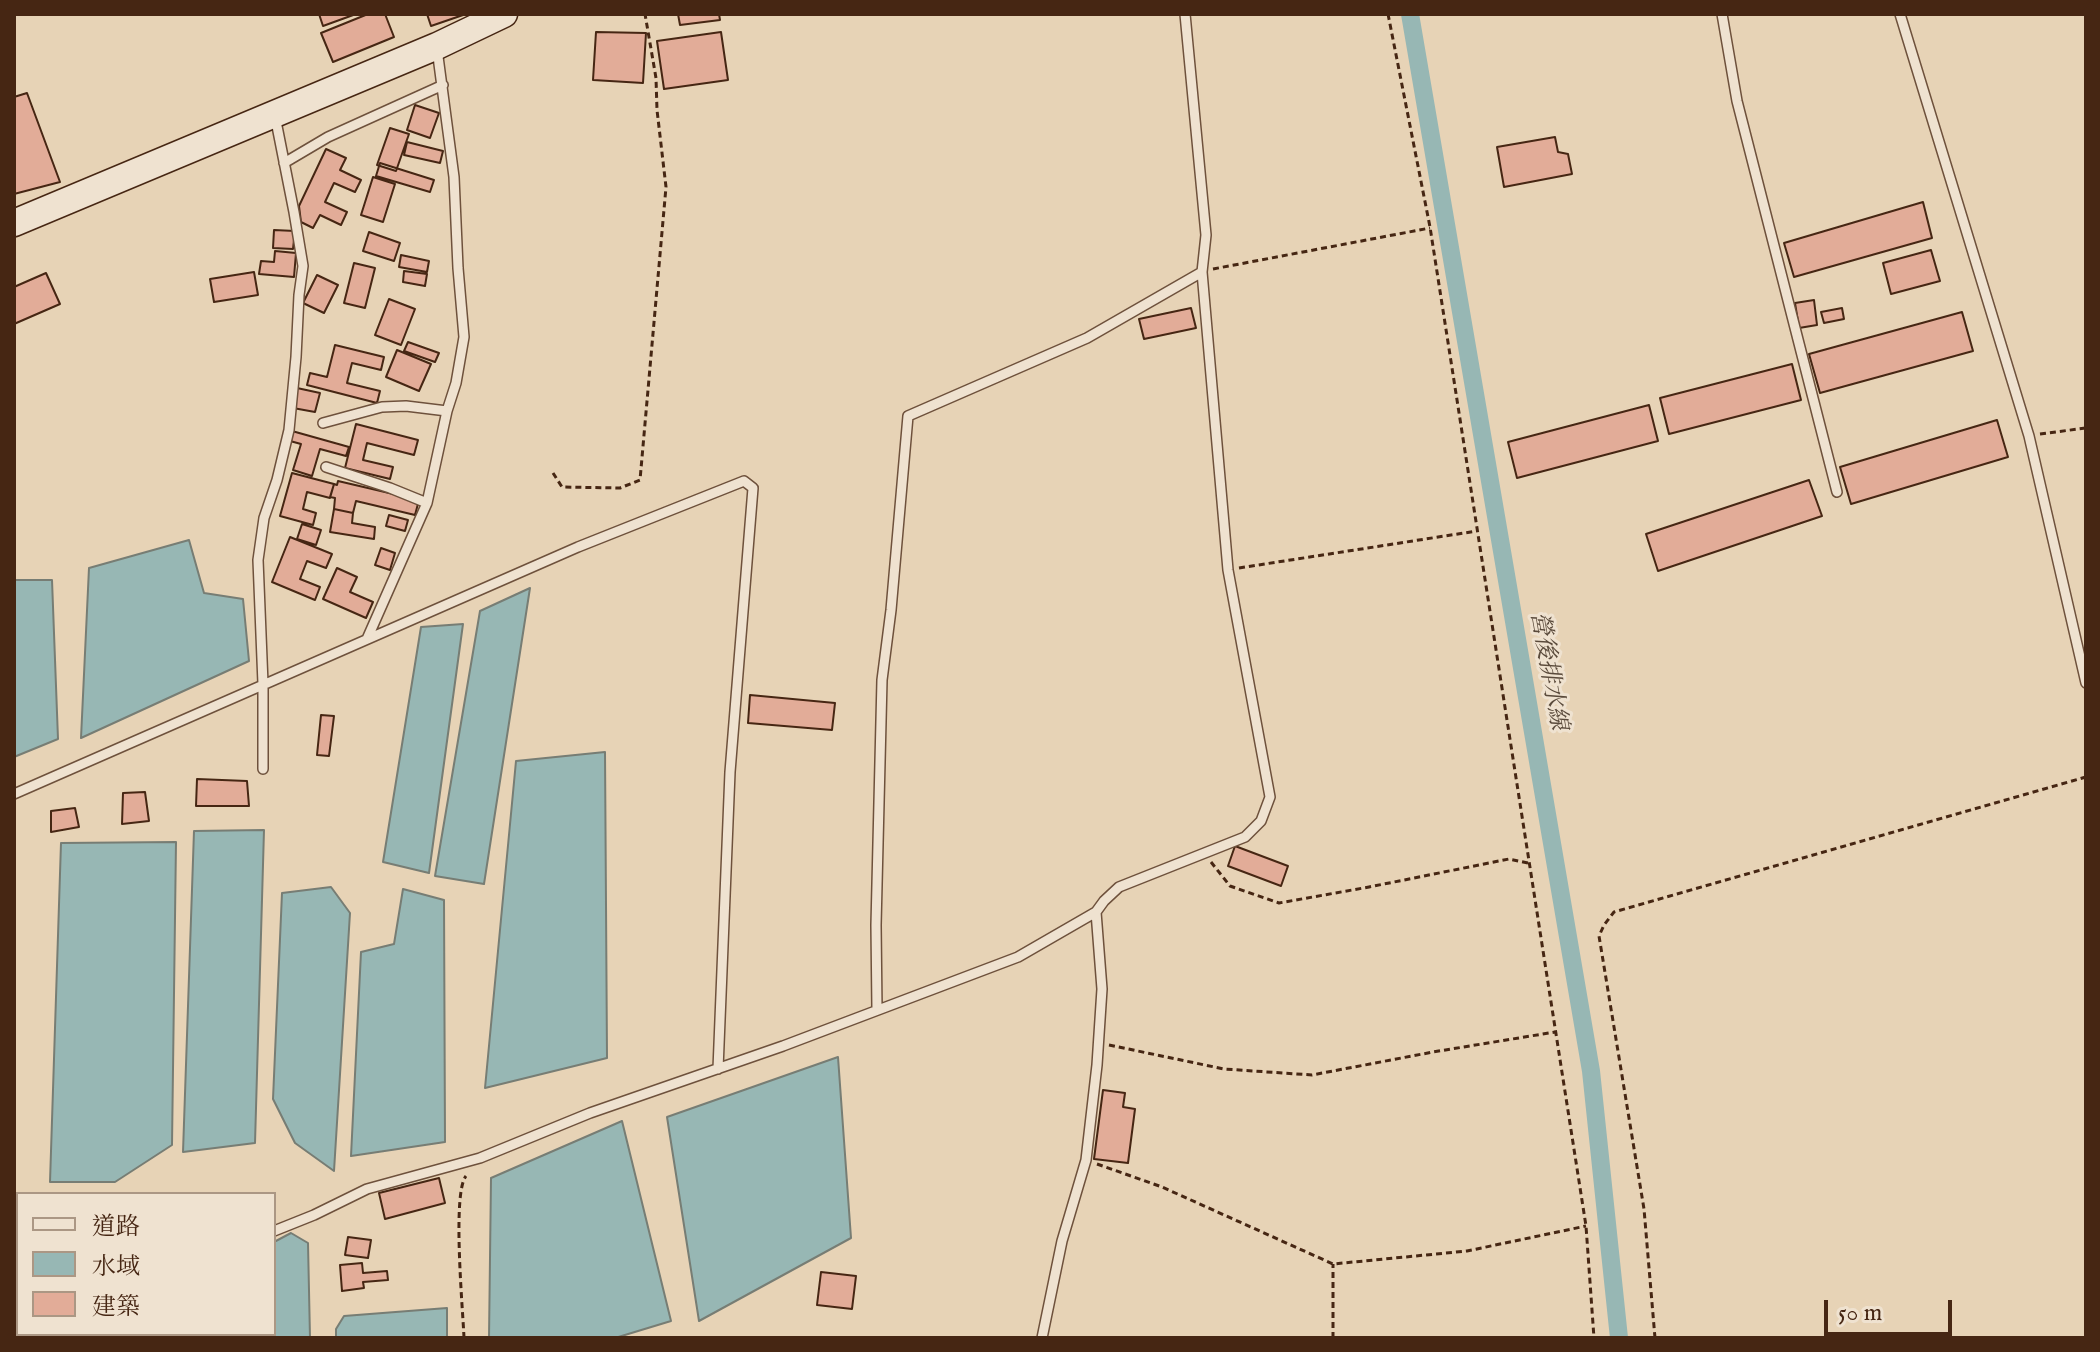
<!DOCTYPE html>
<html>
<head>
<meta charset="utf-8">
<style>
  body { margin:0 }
  #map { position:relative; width:2100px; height:1352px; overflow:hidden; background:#e7d3b6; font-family:"IM FELL English","Noto Serif TC",serif }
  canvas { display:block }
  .frame { position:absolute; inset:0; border:16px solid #462613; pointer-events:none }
  .legend { position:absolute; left:16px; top:1192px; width:260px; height:144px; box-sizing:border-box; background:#efe2d0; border:2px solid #ab9784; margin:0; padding:10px 14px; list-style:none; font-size:24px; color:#462613 }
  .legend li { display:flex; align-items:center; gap:16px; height:40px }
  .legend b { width:40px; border:2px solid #ab9784 }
  .scale { position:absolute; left:1824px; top:1300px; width:128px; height:36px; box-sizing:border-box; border:4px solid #462613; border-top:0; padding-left:10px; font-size:24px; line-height:28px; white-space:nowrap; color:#462613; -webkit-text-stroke:6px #efe2d0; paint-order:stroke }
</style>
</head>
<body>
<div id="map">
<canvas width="2100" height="1352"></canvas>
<div class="frame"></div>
<ul class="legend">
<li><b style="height:10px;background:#efe2d0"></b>道路</li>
<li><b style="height:22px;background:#97b7b4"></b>水域</li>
<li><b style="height:22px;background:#e2ac98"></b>建築</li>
</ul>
<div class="scale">50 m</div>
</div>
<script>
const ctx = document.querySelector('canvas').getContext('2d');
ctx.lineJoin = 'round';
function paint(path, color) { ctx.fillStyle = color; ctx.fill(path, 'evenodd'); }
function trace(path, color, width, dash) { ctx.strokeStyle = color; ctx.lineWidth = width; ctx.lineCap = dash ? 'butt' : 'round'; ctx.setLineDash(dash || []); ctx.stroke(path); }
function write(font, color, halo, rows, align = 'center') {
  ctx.font = font + ' "IM FELL English","Noto Serif TC",serif'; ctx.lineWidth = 6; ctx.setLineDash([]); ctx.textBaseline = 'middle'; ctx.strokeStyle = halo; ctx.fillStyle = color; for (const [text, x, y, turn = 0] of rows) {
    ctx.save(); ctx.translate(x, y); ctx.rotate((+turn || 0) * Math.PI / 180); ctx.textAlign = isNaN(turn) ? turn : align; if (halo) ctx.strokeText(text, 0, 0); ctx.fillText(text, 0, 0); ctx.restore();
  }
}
const water = new Path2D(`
  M189 540 204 593 243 599 249 661 81 738 89 568Z
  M14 580H52L58 739 14 757Z
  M530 588 484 884 435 876 480 611Z
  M463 624 429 873 383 862 421 627Z
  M605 752 607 1058 485 1088 516 761Z
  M264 830 255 1143 183 1152 194 831Z
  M176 842 172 1145 115 1182H50L61 843Z
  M331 887 350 913 334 1171 295 1143 273 1099 282 893Z
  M403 889 444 900 445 1142 351 1156 361 952 394 944Z
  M838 1057 851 1238 699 1321 667 1117Z
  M622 1121 671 1321 615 1338H489L491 1178Z
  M291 1233 308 1243 310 1338H264V1334H274V1242Z
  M447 1308V1338H336V1329L344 1316Z`);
paint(water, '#97b7b4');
trace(water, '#777d74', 2);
trace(new Path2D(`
  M1410 14 1591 1071 1619 1338`), '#97b7b4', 18);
const building = new Path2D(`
  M319 14H356L323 26Z
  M368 14H385L394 37 333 62 321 33Z
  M427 14H466L431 26Z
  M678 14H719L720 20 680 25Z
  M596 32 646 33 643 83 593 80Z
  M721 32 728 80 664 89 657 41Z
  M27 93 60 182 14 194V97Z
  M415 105 439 113 430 138 407 130Z
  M390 128 409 134 396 171 377 165Z
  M1555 137 1558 152 1568 154 1572 174 1504 187 1497 147Z
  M407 142 443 151 440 163 404 155Z
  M326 149 346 158 340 170 361 180 355 192 334 183 325 202 347 212 341 225 320 215 313 228 301 222 299 206Z
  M380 163 434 180 430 192 376 176Z
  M373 177 395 184 383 222 361 215Z
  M1923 202 1932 238 1794 277 1784 243Z
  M274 230 295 231 293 249 273 248Z
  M369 232 400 243 394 261 363 251Z
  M1931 250 1940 281 1891 294 1883 263Z
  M275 251 296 253 294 277 259 274 261 261 274 262Z
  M401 255 429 261 427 272 399 267Z
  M354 263 375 268 365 308 344 303Z
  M404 271 427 274 425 286 403 282Z
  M254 272 258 295 214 302 210 279Z
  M46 273 60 304 14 324V287Z
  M317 275 338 285 324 313 303 303Z
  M389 299 415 309 401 345 375 335Z
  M1814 300 1817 325 1799 328 1795 303Z
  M1191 308 1196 328 1144 339 1139 319Z
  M1842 308 1844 319 1824 323 1821 312Z
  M1962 312 1973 351 1820 393 1809 354Z
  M408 342 439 353 435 362 404 351Z
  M335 345 384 357 381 370 352 363 347 383 380 391 377 403 307 385 310 373 327 377Z
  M397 350 431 364 419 391 386 377Z
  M1792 364 1801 400 1669 434 1660 398Z
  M297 388 320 393 315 412 293 408Z
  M1649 405 1658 441 1517 478 1508 442Z
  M1997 420 2008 457 1851 504 1840 467Z
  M356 424 418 440 414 455 367 443 363 460 393 467 390 479 345 468Z
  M292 431 349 447 346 456 320 449 312 476 293 470 301 444 290 441Z
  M292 473 334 484 330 498 307 492 303 509 316 513 313 525 280 516Z
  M1809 480 1822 516 1658 571 1646 534Z
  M338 481 419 500 415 515 356 501 353 513 334 509 335 498 330 497 334 484 337 485Z
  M334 509 353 513 352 523 375 527 374 539 330 532Z
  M389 515 408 520 405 531 386 526Z
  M302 524 321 530 316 545 297 539Z
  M290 537 332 554 326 568 307 561 300 579 320 587 315 600 272 582Z
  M381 548 395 553 390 570 375 565Z
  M337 568 357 577 350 592 373 602 366 618 323 599Z
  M750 695 835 703 832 730 748 723Z
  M321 715 334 716 329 756 317 755Z
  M197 779 247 781 249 806H196Z
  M145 792 149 821 122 824 123 793Z
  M75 808 79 827 51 832V811Z
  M1235 846 1288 866 1281 886 1228 866Z
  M1103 1090 1125 1093 1123 1107 1135 1109 1128 1163 1094 1159Z
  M439 1178 445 1203 385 1219 379 1193Z
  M348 1237 371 1240 368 1258 345 1255Z
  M362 1263 363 1273 387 1271 388 1280 363 1282 364 1288 342 1291 340 1265Z
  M821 1272 856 1276 852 1309 817 1305Z`);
paint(building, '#e2ac98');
trace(building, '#462613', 2);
const lane = new Path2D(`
  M1722 14 1737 101 1837 492
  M1900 14 2029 436 2086 683
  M284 163 328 137 443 85
  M323 423 382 407 406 406 447 411
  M326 467 390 488 427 503
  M367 639 427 503 447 411 456 383 464 337 458 268 454 177 437 49
  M263 769V684L258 560 264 518 277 480 289 430 296 357 299 295 303 266 294 212 275 116
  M14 794 578 547 744 481 753 488 730 772 718 1069
  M877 1010 876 925 882 680 891 610 908 416 1087 338 1202 272
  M274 1231 314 1215 367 1189 480 1158 590 1113 783 1046 1018 957 1096 912
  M14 1330 18 1329
  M1042 1338 1062 1241 1086 1160 1097 1065 1102 989 1096 912 1104 901 1119 887 1245 837 1261 821 1270 797 1228 570 1202 272 1206 235 1185 14`);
const secondary = new Path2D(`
  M14 223 437 46 504 14`);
trace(lane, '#6e513c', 12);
trace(secondary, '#462613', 29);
trace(new Path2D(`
  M1388 14 1430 227 1586 1226 1594 1338
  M1213 269 1430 228
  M2040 434 2086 428
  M553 473 562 487 620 488 640 480 666 187 657 110 656 78 645 14
  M1239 568 1477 531
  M1211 862 1230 886 1279 903 1369 887 1509 859 1528 863
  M1109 1045 1224 1069 1312 1075 1433 1052 1555 1032
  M1097 1164 1162 1187 1333 1264 1467 1251 1586 1226
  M249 1334V1338
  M464 1338C463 1311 452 1193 466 1176
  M1333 1338V1264
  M1655 1338 1644 1209 1599 936 1604 925 1614 912 2086 777`), '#462613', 3, [6, 4]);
trace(lane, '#efe2d0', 9);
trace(secondary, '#efe2d0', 26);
write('italic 24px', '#5a4a3b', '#efe2d0', [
  ["營後排水線",1547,671,80]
]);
</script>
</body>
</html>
